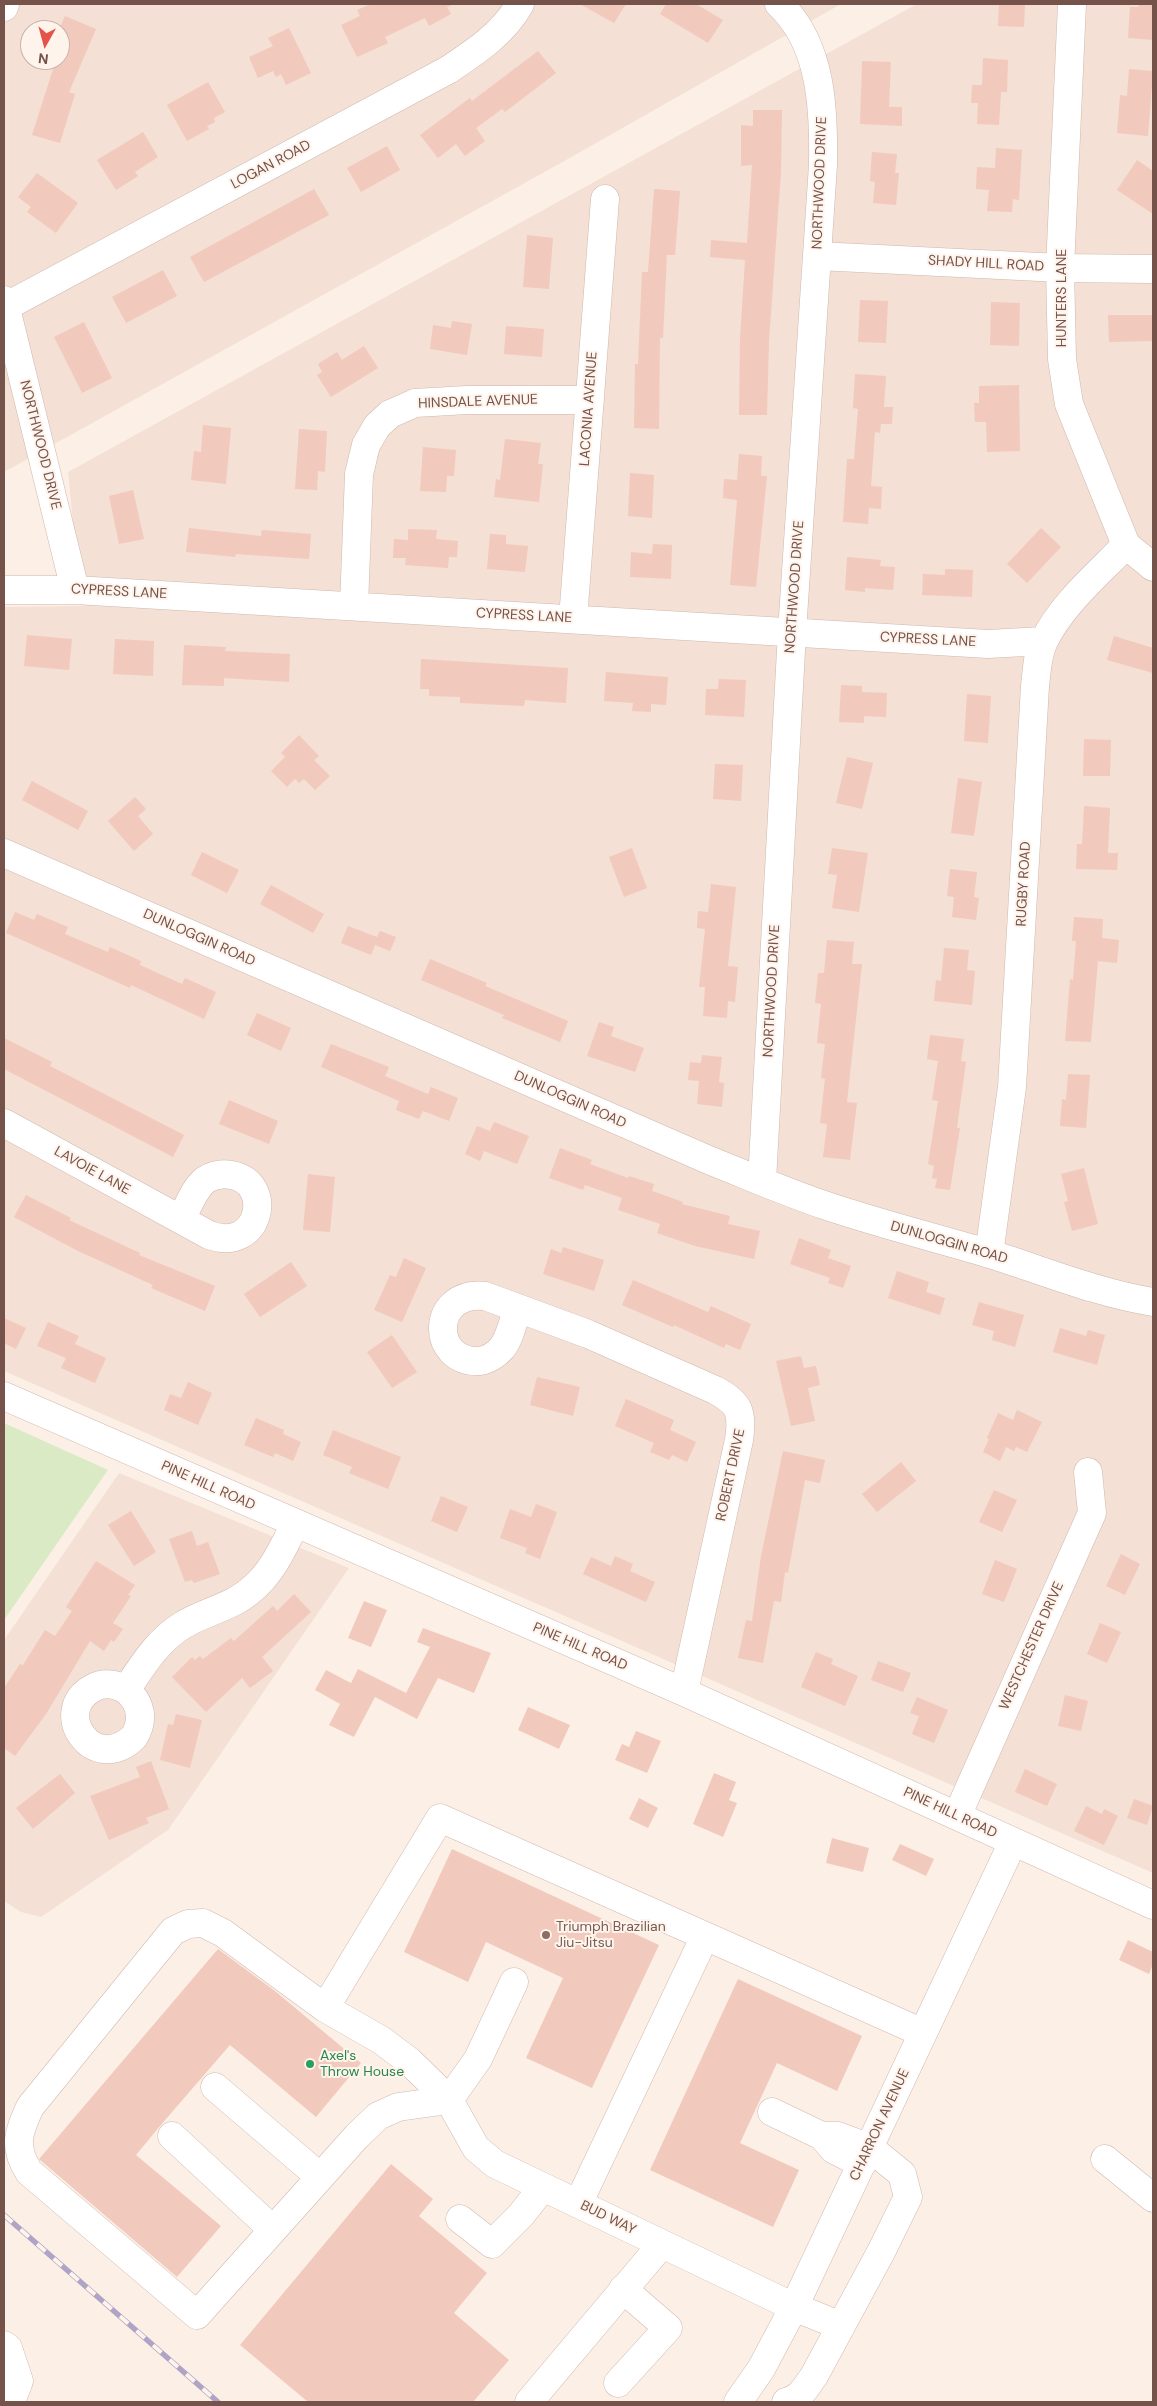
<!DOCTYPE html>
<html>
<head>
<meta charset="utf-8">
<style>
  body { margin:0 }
  #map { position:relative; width:1157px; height:2406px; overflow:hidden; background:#fcf0e6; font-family:"DM Sans",sans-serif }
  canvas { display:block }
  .frame { position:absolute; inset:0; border:5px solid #75524a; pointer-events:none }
  .north { position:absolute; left:20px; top:20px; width:50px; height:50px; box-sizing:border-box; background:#fff4ec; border:1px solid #c8b3ab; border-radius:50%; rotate:187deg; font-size:14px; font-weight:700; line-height:20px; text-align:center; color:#75524a }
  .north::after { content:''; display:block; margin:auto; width:18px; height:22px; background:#e5534b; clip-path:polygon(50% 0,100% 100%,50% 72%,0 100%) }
</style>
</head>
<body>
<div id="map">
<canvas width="1157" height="2406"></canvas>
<div class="frame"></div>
<div class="north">N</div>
</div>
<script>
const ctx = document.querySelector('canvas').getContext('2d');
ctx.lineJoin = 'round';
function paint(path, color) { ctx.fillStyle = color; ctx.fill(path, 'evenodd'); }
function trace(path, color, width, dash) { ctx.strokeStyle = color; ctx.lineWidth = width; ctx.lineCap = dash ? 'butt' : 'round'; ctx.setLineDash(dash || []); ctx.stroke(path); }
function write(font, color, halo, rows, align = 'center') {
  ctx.font = font + ' "DM Sans",sans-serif'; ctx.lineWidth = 4; ctx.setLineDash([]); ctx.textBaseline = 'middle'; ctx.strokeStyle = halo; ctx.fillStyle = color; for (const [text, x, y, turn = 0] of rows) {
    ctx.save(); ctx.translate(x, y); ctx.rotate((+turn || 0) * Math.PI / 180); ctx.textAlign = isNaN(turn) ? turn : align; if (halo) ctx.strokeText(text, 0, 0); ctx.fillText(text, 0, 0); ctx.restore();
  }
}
paint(new Path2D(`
  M4 4H841L559 164 4 472ZM30 30H60V60H30Z
  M917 4H1153V1873L4 1371V607L81 606 68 472Z
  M119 1473 349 1568 168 1830 41 1917 21 1912 4 1901V1640Z`), '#f4e0d4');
paint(new Path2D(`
  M4 1423 108 1470 4 1620Z`), '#daeac4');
paint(new Path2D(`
  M371 4H454L447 7 451 14 429 26 425 18 385 37 388 43 357 57 341 25 360 16 357 10Z
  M580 4H626L614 23Z
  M666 4H696L723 20 708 43 660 14Z
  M999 4H1025L1024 27 998 26Z
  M1139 4H1153V40L1128 38 1130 7H1138Z
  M65 16 96 29 69 92 75 94 60 143 32 135 56 60H60V27Z
  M289 28 311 73 286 85 281 74 276 77 273 71 258 78 249 57 273 46 268 38Z
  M538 51 556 73 505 112 502 109 476 128 485 141 465 156 456 144 438 158 420 135 470 98 472 101Z
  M983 58 1008 60 1007 92H1001L999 125 977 124 978 103H971L972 85H982Z
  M862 61 891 62 889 107H902V126L860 124Z
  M1129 69 1153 71 1148 136 1117 133 1120 95 1127 96Z
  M208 82 225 112 214 118 215 122 207 126 209 129 187 141 167 105Z
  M753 110H782L781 172 769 341 767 415H739L740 339 745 260 710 257 711 240 747 243 752 165 741 166V125L753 126Z
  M143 132 158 157 135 172 138 176 116 190 97 160Z
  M387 146 400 170 361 192 347 168Z
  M996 148 1022 150 1019 200 1013 199 1012 212 987 211 989 190 976 189 977 167 995 168Z
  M872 152 897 154 895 173H899L896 205 873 203 875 182 870 181Z
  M1137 160 1153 171V214L1117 190Z
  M37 173 78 203 56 233 27 212 31 207 18 197Z
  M314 189 329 215 204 282 190 257Z
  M654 189 680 191 675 255H667L663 338H660L659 429 634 428 635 364H638L642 272H648Z
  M527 235 553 238 549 289 523 287Z
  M163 270 177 296 126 323 112 297Z
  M860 300 888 301 886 343 858 342Z
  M991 302 1020 303 1019 346 990 345Z
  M1108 315H1153V341L1109 342Z
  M452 321 472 324 467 355 430 349 433 325 451 328Z
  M84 322 112 378 82 393 54 337Z
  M506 326 544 329 542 357 504 354Z
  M364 346 378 368 331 397 317 375 322 372 318 364 337 352 342 360Z
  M855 374 886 376 884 407H893L892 424H881L880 433 875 432 871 486 882 487 881 509 869 508 868 524 843 522 847 459H854L858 409 853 408Z
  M1019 385 1020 451 987 452 986 422H975L974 403H979V386Z
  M203 425 231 428 226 484 191 480 194 451 201 452Z
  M299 429 327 431 325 472 318 471 317 490 295 489Z
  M505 439 541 443 538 464H543L539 502 494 497 496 479 500 480Z
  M423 447 456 450 454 476H447L446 492 420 491Z
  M739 454 762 456 761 476H767L756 587 730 585 737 500 723 498 724 479 737 480Z
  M630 473 654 475 652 518 628 516Z
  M133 490 144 539 119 544 109 496Z
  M189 528 261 536 262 530 311 534 309 559 236 554 235 557 186 552Z
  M1041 528 1061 547 1027 583 1007 564Z
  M408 529 437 530 436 539 458 541 457 557H449L448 568 405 565 406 558H393L394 539 408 540Z
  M490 534 506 535V544L528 546 525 572 487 569Z
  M653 544 672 545 671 579 630 577 631 552 652 554Z
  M847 557 881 560 880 566 895 567 893 590 865 588V592L845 590Z
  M945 569 973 570 972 597 922 595 923 574 945 575Z
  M27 635 72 639 69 670 24 666Z
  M1114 636 1153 648V673L1107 660Z
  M115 639 154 641 153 676 113 674Z
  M184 645 226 647 225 651 290 654 289 682 224 678V686L182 685Z
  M421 659 568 668 566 703 525 700 524 706 460 703V697L429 696V689H420Z
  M606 672 668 677 666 705 651 704V712L632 711 633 703 604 701Z
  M719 679 746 680 744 717 705 715 706 689H718Z
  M841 685 862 686V692L887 693 886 717 864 716V723L839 722Z
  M967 694 991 696 988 743 964 741Z
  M299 735 319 756 314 760 330 776 315 790 304 779 299 783 295 779 287 787 271 771 285 757 281 753Z
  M1084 739 1111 740 1110 776H1083Z
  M847 757 873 763 862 809 836 803Z
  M715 764 743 765 741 801 713 799Z
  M958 778 982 782 974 836 951 833Z
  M32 781 88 811 78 830 22 800Z
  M135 797 146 809 138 816 153 834 134 851 108 821Z
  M1084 806 1110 808 1108 853H1118L1117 870 1076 869 1077 844H1082Z
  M632 848 647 888 624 897 609 857Z
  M832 848 868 853 859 912 832 908 837 875 828 874Z
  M202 852 239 870 227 893 191 875Z
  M950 869 977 872 974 897 979 898 976 920 952 917 954 897 947 896Z
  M711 884 736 887 728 966 738 967 735 1002 728 1001 727 1018 703 1016 705 987H699L705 929 697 928 698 911 708 912Z
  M271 885 324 914 313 933 260 904Z
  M15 912 34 920 37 914 68 927 65 934 108 952 110 947 141 961 140 965 182 984 185 978 216 992 204 1019 131 985 130 988 6 933Z
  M1074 917 1103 919 1102 938 1119 940 1117 963 1098 961 1091 1042 1065 1041 1070 979 1073 980 1076 941H1072Z
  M348 926 377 937 380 931 396 937 390 951 375 945 371 955 341 943Z
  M827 940 854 942 852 964H862L847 1102 857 1103 850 1160 823 1157 827 1124 820 1123 825 1079 821 1078 825 1044 817 1043 821 1004 815 1003 818 973H824Z
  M944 948 969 950 967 970 975 971 972 1005 934 1001 936 980 941 981Z
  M430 959 487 983 485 986 568 1021 560 1042 502 1018 504 1015 421 980Z
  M257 1013 291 1028 281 1051 247 1035Z
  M599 1022 614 1027 611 1036 644 1048 635 1072 587 1056Z
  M930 1035 964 1039 961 1061 966 1062 957 1128H960L950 1190 935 1188 937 1179 932 1178 934 1166 928 1164 938 1101 932 1100 938 1061 927 1059Z
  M4 1038 52 1062 50 1066 184 1135 173 1157 4 1069Z
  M331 1044 389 1067 385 1076 428 1094 431 1087 458 1098 449 1121 423 1111 419 1119 396 1110 399 1101 321 1067Z
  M702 1055 722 1057 719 1082 724 1083 722 1107 697 1104 699 1081 688 1080 690 1062 701 1063Z
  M1068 1074 1090 1075 1086 1128 1060 1126 1062 1099 1066 1100Z
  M229 1100 278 1121 269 1144 219 1124Z
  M494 1122 529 1136 517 1164 484 1151 480 1161 465 1154 477 1126 490 1131Z
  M560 1148 592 1160 590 1164 628 1178 629 1176 654 1184 652 1191 683 1202 682 1204 730 1216 728 1224 760 1231 754 1259 695 1246 657 1233 660 1224 618 1210 622 1198 585 1185 583 1190 549 1178Z
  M1084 1168 1098 1224 1072 1231 1064 1202 1068 1201 1061 1174Z
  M308 1174 335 1177 330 1232 303 1230Z
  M26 1195 71 1218 69 1220 140 1253 139 1255 215 1286 205 1311 151 1288 153 1285 78 1251 14 1217Z
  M799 1238 831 1250 828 1258 851 1266 843 1288 828 1283 830 1278 790 1264Z
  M563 1247 604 1260 594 1291 543 1274 551 1249 561 1253Z
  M404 1258 426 1268 402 1322 374 1310 390 1275 396 1277Z
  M291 1262 307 1286 260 1317 244 1294Z
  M897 1271 929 1282 926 1292 945 1298 940 1315 888 1298Z
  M633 1280 708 1312 711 1306 751 1324 740 1350 726 1344 724 1348 674 1325 673 1327 622 1305Z
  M979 1302 1024 1315 1015 1347 992 1340 994 1331 972 1325Z
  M4 1318 26 1328 16 1349 4 1343Z
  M48 1322 79 1336 75 1344 106 1358 95 1383 61 1368 66 1358 37 1346Z
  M1060 1328 1086 1336 1088 1330 1105 1335 1097 1365 1053 1352Z
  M392 1335 417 1372 392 1388 367 1352Z
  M801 1356 804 1368 816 1366 820 1385 808 1388 815 1421 791 1426 776 1361Z
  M537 1377 580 1387 573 1416 530 1405Z
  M188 1382 212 1393 198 1425 164 1410 170 1394 181 1398Z
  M626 1399 674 1420 670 1430 696 1442 687 1462 672 1455 669 1460 650 1452 654 1443 615 1426Z
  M1017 1410 1042 1422 1027 1452 1016 1447 1014 1451 1006 1447 1000 1461 983 1452 989 1439 987 1438 998 1413 1013 1420Z
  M256 1418 284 1430 283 1434 301 1442 293 1461 275 1453 273 1457 244 1445Z
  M333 1430 401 1457 388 1489 349 1473 352 1467 323 1455Z
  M783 1451 825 1460 820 1483 805 1480 788 1573 785 1572 781 1602 774 1601 763 1663 738 1658 746 1620 752 1621 761 1556Z
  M901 1462 916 1481 877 1512 862 1494Z
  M994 1490 1017 1500 1002 1532 979 1522Z
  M441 1496 468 1507 457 1532 431 1521Z
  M536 1504 557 1512 540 1559 525 1553 527 1548 500 1538 510 1509 531 1517Z
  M131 1511 156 1552 134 1566 108 1525Z
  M192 1531 197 1546 208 1542 220 1574 194 1583 192 1580 185 1582 169 1539Z
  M1121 1554 1140 1564 1125 1595 1106 1586Z
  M615 1556 633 1564 630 1571 655 1582 646 1602 583 1574 591 1557 611 1566Z
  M995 1560 1017 1569 1004 1602 982 1594Z
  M96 1561 135 1585 128 1595 131 1596 113 1623 123 1629 114 1642 111 1640 104 1651 90 1641 46 1714 15 1756 4 1748V1688L20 1664 23 1665 45 1630 55 1636 72 1611 66 1607Z
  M294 1594 311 1612 262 1657 273 1671 250 1688 242 1678 206 1712 172 1677 192 1657 195 1660 200 1656 203 1659 231 1638 234 1641 273 1606 277 1611Z
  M364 1601 387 1610 371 1647 348 1638Z
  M1100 1623 1121 1632 1107 1663 1087 1654Z
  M423 1628 491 1653 474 1693 438 1678 417 1719 375 1697 354 1737 329 1725 340 1704 315 1690 326 1670 351 1683 358 1669 406 1693 430 1647 417 1642Z
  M816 1652 833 1659 831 1664 858 1676 845 1706 801 1687Z
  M878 1661 911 1673 903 1692 871 1680Z
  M1065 1695 1088 1701 1081 1731 1058 1726Z
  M917 1697 948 1710 934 1743 912 1734 919 1716 910 1713Z
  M528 1707 570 1725 559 1749 518 1730Z
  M176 1714 202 1720 190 1768 160 1760 168 1724 173 1725Z
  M636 1731 661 1741 647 1773 615 1760 622 1744 629 1747Z
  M151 1761 169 1809 146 1818 149 1823 109 1840 90 1796 140 1777 136 1767Z
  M1025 1769 1057 1784 1047 1806 1015 1792Z
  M714 1773 736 1782 729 1800 737 1803 723 1837 693 1824Z
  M60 1774 75 1793 33 1829 16 1808Z
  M639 1798 658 1808 648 1828 629 1819Z
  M1134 1799 1153 1806 1147 1825 1127 1818Z
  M1086 1806 1102 1814 1104 1809 1118 1816 1104 1845 1074 1831Z
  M832 1838 869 1848 863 1872 826 1863Z
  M900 1844 934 1859 926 1876 892 1860Z
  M452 1849 659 1945 592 2088 526 2058 563 1978 486 1942 468 1982 404 1952Z
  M1128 1940 1153 1952V1964L1149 1974 1119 1960Z
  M218 1949 275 1991 361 2063 316 2117 230 2045 160 2126 136 2155 221 2226 177 2277 39 2159Z
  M738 1979 862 2036 837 2091 777 2063 740 2143 799 2170 773 2227 650 2170Z
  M391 2164 433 2199 419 2216 487 2273 454 2313 509 2360 473 2402H308L240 2345Z`), '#f2c9bd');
const minor = new Path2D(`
  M1072 4 1060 268 1062 359 1069 404 1126 545 1153 567
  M4 7 5 4
  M818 256 1060 268 1153 269
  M4 300 75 590
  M5 307 448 70C475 52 504 33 520 4
  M4 590H75L988 644 1043 641
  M354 606 359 474 366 445 377 426 390 414 415 403 467 400H590
  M573 619 605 199
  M4 853 711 1161C749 1176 788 1193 827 1206 881 1224 936 1238 990 1254 1045 1271 1097 1293 1153 1302
  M4 1123 209 1235C261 1254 275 1182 231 1175 222 1173 213 1175 205 1180 194 1189 188 1207 181 1219
  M762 1181 792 632 823 165C824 110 822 44 779 4
  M989 1254 1012 1087 1035 686C1037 671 1037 654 1044 641 1062 604 1098 574 1126 545
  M517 1309C513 1322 510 1338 502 1348 496 1355 487 1360 479 1361 430 1363 430 1290 485 1296L588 1334 715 1390C740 1403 743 1413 739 1440L684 1692
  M4 1396 684 1692 1153 1905
  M126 1690C116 1684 104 1682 93 1688 50 1711 93 1776 134 1737 144 1720 142 1703 126 1690 143 1665 157 1641 183 1625 204 1612 232 1607 251 1590 272 1573 283 1548 295 1524
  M957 1816 1092 1513 1088 1472
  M514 1982 478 2059 449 2100 398 2107 378 2116 357 2136 197 2315 29 2172C13 2147 18 2133 30 2107L173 1931 188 1924 203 1923 223 1933 325 2008 381 2040 409 2061 449 2100 476 2148 495 2164 794 2307 841 2326
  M325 2008 440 1818 923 2033
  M215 2087 320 2177
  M772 2112 822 2136
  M172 2136 273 2230
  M1105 2159 1153 2198
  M578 2204 705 1936
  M460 2219 492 2244 521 2215 543 2187
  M4 2345 8 2348 19 2381 11 2402
  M618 2383 668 2328 623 2289
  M529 2402 662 2244
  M738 2402 761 2369 794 2307 1013 1842
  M786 2402C800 2399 806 2387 814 2376L882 2250 908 2197 902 2174 870 2148 838 2136H822L833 2149 862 2164`);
trace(minor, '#d0b8ae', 29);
trace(minor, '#fff', 28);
const rail = new Path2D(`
  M4 2215 218 2402`);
trace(rail, '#b0a4c6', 5.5);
trace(rail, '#fff4ec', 4, [11]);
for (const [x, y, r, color] of [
  [546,1935,5,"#8d6e63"],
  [310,2064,5,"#2e9e5b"]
]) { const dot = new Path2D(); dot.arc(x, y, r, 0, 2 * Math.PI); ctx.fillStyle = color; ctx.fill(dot); trace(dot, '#fff4ec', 2); }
write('14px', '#75524a', '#fff4ec', [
  ["LOGAN ROAD",271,165,-28],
  ["NORTHWOOD DRIVE",820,183,-88],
  ["SHADY HILL ROAD",986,264,3],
  ["HUNTERS LANE",1062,298,-90],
  ["HINSDALE AVENUE",478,402,-2],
  ["LACONIA AVENUE",589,409,-86],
  ["NORTHWOOD DRIVE",40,445,76],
  ["NORTHWOOD DRIVE",795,587,-86],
  ["CYPRESS LANE",119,592,3],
  ["CYPRESS LANE",524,616,3],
  ["CYPRESS LANE",928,640,3],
  ["RUGBY ROAD",1024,884,-87],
  ["DUNLOGGIN ROAD",199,938,24],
  ["NORTHWOOD DRIVE",772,991,-87],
  ["DUNLOGGIN ROAD",570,1100,24],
  ["LAVOIE LANE",92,1171,29],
  ["DUNLOGGIN ROAD",949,1243,16],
  ["ROBERT DRIVE",731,1475,-78],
  ["PINE HILL ROAD",208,1486,24],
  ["WESTCHESTER DRIVE",1032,1646,-66],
  ["PINE HILL ROAD",580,1647,23],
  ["PINE HILL ROAD",950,1813,25],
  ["CHARRON AVENUE",880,2125,-65],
  ["BUD WAY",608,2218,26]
]);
write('14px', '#785e54', '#fff4ec', [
  ["Triumph Brazilian",556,1927],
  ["Jiu-Jitsu",556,1943]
], 'left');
write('14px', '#27864d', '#fff4ec', [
  ["Axel's",320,2056],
  ["Throw House",320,2072]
], 'left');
</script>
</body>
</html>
